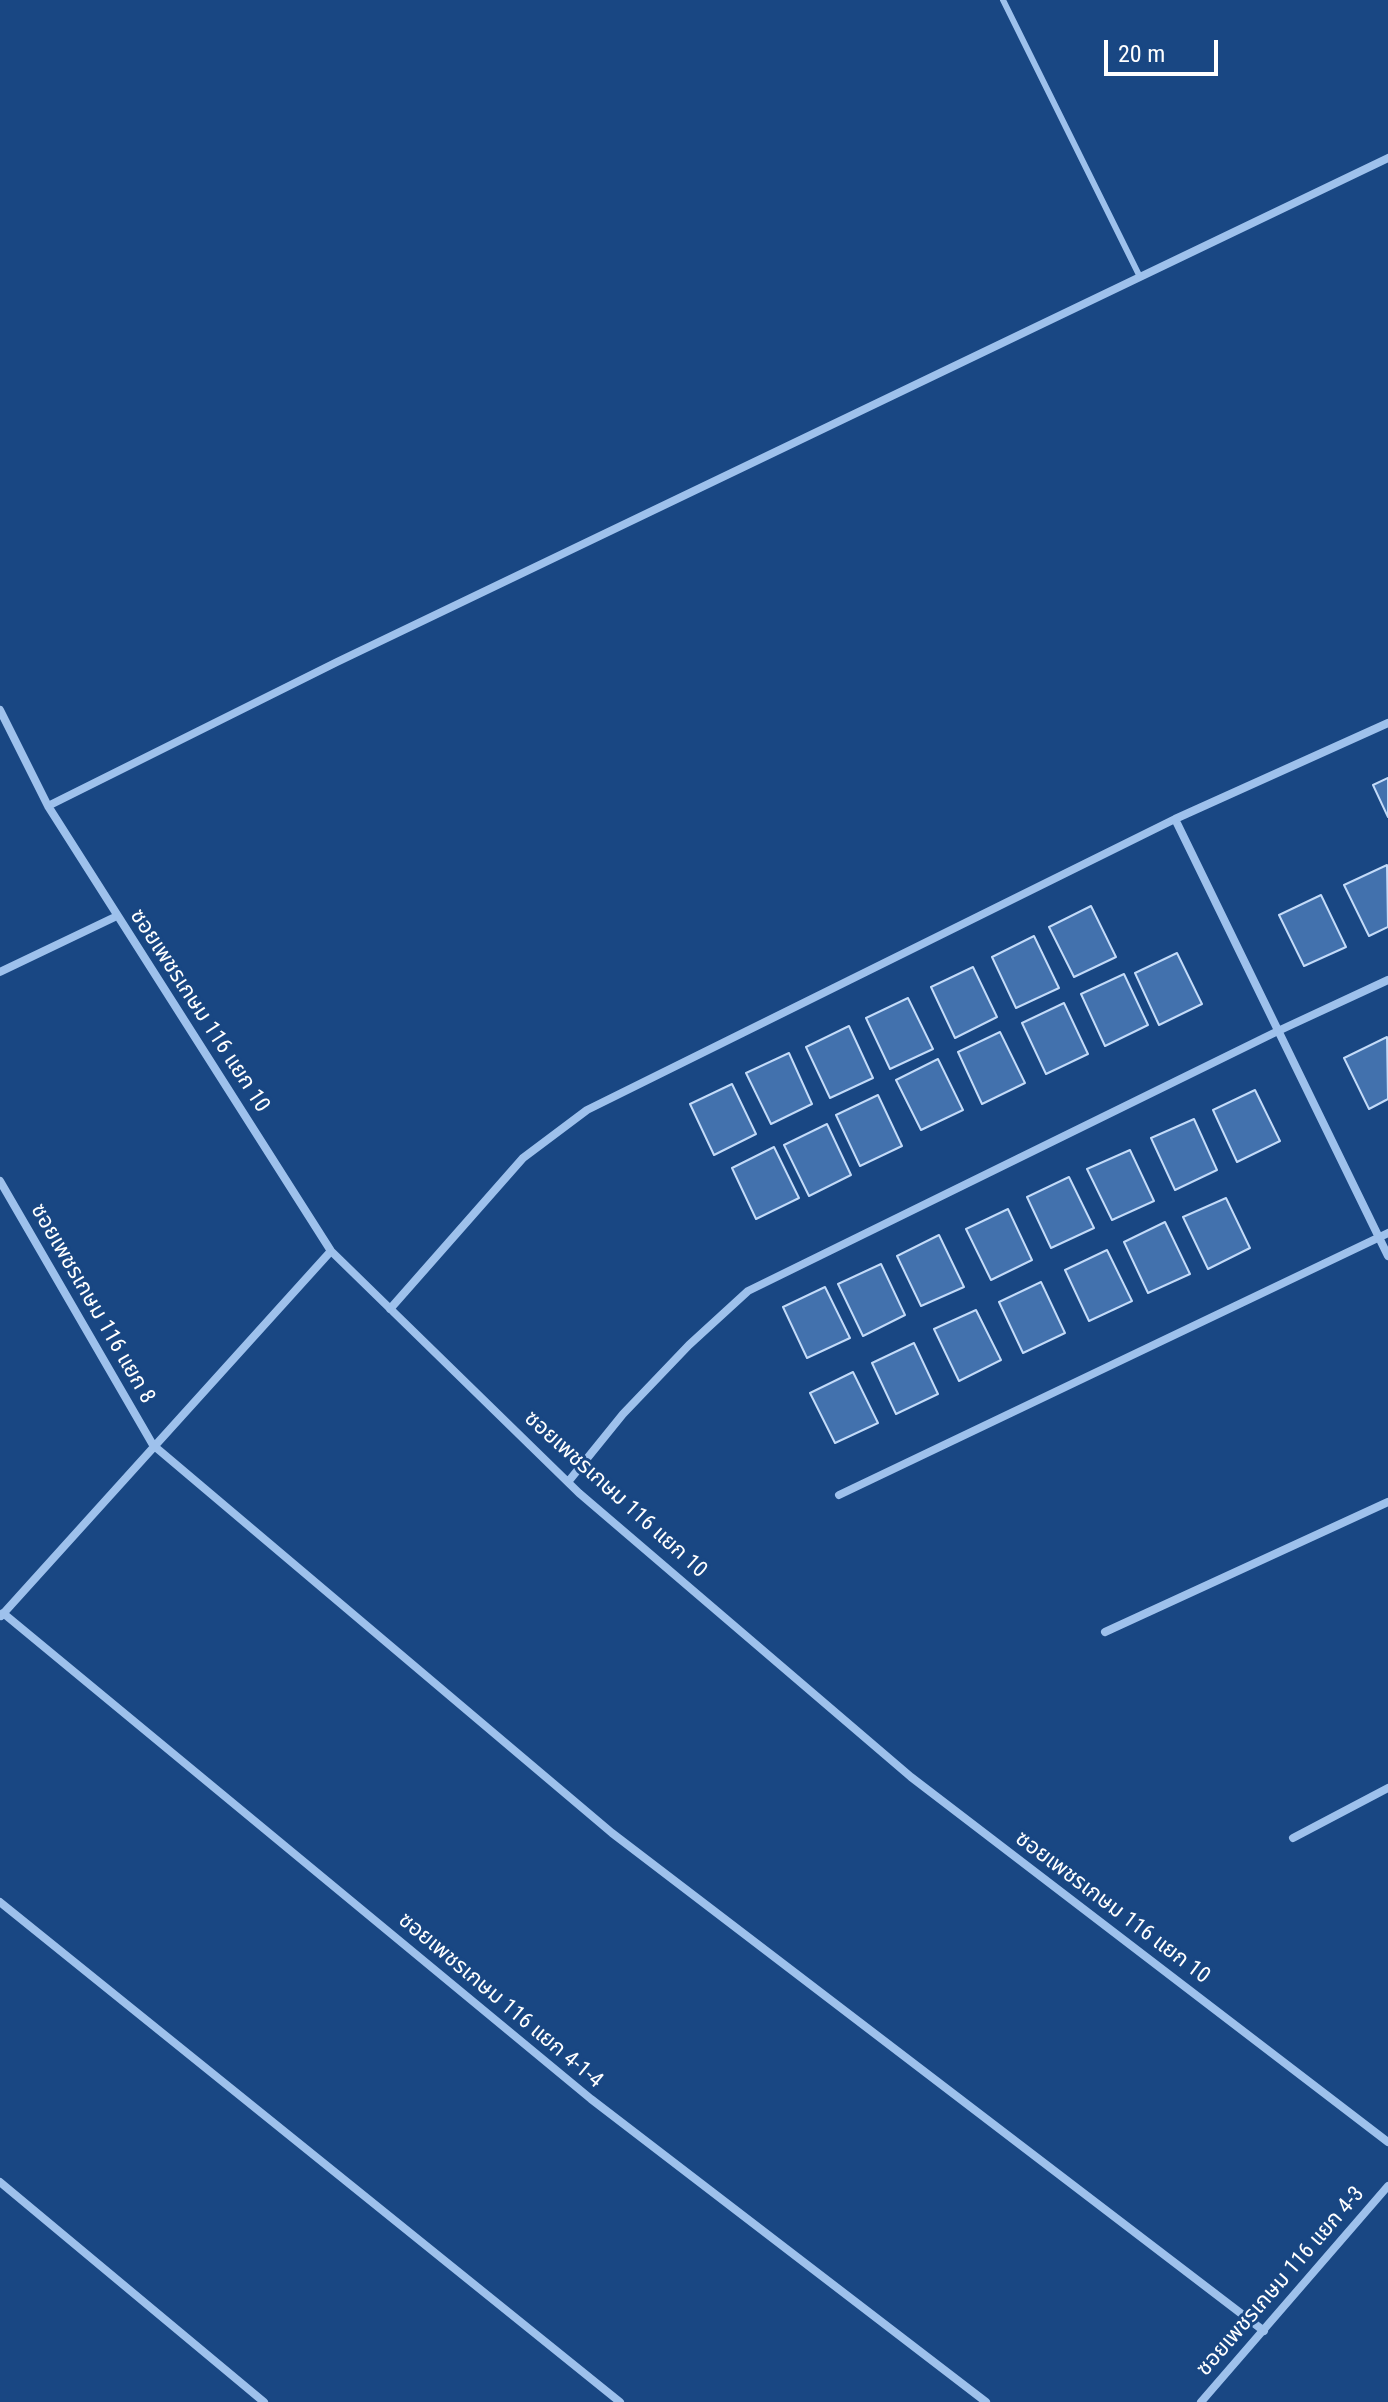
<!DOCTYPE html>
<html>
<head>
<meta charset="utf-8">
<style>
  body { margin:0 }
  #map { position:relative; width:1388px; height:2402px; overflow:hidden; background:#194783; font-family:"Roboto Condensed",sans-serif }
  canvas { display:block }
  .scale { position:absolute; left:1104px; top:40px; width:114px; height:36px; box-sizing:border-box; border:4px solid #fff; border-top:0; padding-left:10px; font-size:24px; line-height:28px; white-space:nowrap; color:#fff; -webkit-text-stroke:6px #194783; paint-order:stroke }
</style>
</head>
<body>
<div id="map">
<canvas width="1388" height="2402"></canvas>
<div class="scale">20 m</div>
</div>
<script>
const ctx = document.querySelector('canvas').getContext('2d');
ctx.lineJoin = 'round';
function paint(path, color) { ctx.fillStyle = color; ctx.fill(path, 'evenodd'); }
function trace(path, color, width, dash) { ctx.strokeStyle = color; ctx.lineWidth = width; ctx.lineCap = dash ? 'butt' : 'round'; ctx.setLineDash(dash || []); ctx.stroke(path); }
function write(font, color, halo, rows, align = 'center') {
  ctx.font = font + ' "Roboto Condensed","Noto Sans Thai",sans-serif'; ctx.lineWidth = 6; ctx.setLineDash([]); ctx.textBaseline = 'middle'; ctx.strokeStyle = halo; ctx.fillStyle = color; for (const [text, x, y, turn = 0] of rows) {
    ctx.save(); ctx.translate(x, y); ctx.rotate((+turn || 0) * Math.PI / 180); ctx.textAlign = isNaN(turn) ? turn : align; if (halo) ctx.strokeText(text, 0, 0); ctx.fillText(text, 0, 0); ctx.restore();
  }
}
const building = new Path2D(`
  M1388 778V817L1373 785Z
  M1387 865 1388 927 1369 936 1344 885Z
  M1321 895 1346 947 1304 966 1279 915Z
  M1091 906 1116 957 1074 977 1049 927Z
  M1034 936 1059 988 1016 1008 992 957Z
  M1177 953 1202 1004 1159 1025 1135 973Z
  M973 967 997 1017 955 1038 931 987Z
  M1124 974 1148 1025 1105 1046 1081 994Z
  M908 998 933 1049 890 1069 866 1018Z
  M1064 1003 1088 1054 1046 1074 1022 1023Z
  M849 1026 873 1078 830 1098 806 1047Z
  M1000 1032 1025 1083 982 1104 958 1052Z
  M1387 1037 1388 1099 1369 1109 1344 1058Z
  M789 1053 812 1104 771 1124 746 1073Z
  M938 1059 963 1110 921 1130 896 1080Z
  M732 1084 756 1134 714 1155 690 1104Z
  M1255 1090 1280 1141 1237 1162 1213 1110Z
  M878 1095 902 1146 860 1166 836 1115Z
  M1194 1119 1217 1170 1175 1190 1151 1138Z
  M827 1124 851 1175 809 1196 784 1145Z
  M774 1147 799 1198 756 1219 732 1168Z
  M1130 1150 1154 1201 1112 1220 1087 1169Z
  M1069 1177 1094 1228 1051 1248 1027 1197Z
  M1226 1198 1250 1248 1208 1269 1183 1217Z
  M1008 1209 1032 1260 991 1280 966 1229Z
  M1165 1222 1190 1274 1148 1293 1124 1242Z
  M939 1235 964 1287 921 1306 897 1256Z
  M1107 1250 1132 1301 1089 1321 1065 1270Z
  M881 1264 905 1315 863 1336 838 1284Z
  M1041 1282 1065 1333 1023 1353 999 1302Z
  M825 1287 850 1338 807 1358 783 1307Z
  M976 1310 1001 1360 959 1381 934 1329Z
  M914 1343 938 1394 896 1414 872 1363Z
  M853 1372 878 1423 835 1443 810 1393Z`);
paint(building, '#4271ad');
trace(building, '#c3dbf9', 2);
trace(new Path2D(`
  M1003 0 1140 277`), '#9ec1ec', 6);
trace(new Path2D(`
  M0 710 48 806 331 1251 579 1493 911 1777 1388 2142
  M48 806 337 662 1388 158
  M1175 819 1388 1256
  M0 972 117 916
  M0 1181 153 1445 612 1833 1264 2331
  M390 1309 523 1158 587 1110 1175 819 1388 723
  M568 1482 623 1414 689 1345 748 1291 1278 1031 1388 980
  M839 1495 1388 1233
  M3 1613 591 2099 986 2402
  M1 1616 331 1251
  M1105 1632 1388 1502
  M1293 1838 1388 1788
  M0 1902 620 2402
  M0 2182 264 2402
  M1201 2402 1388 2186`), '#9ec1ec', 8);
write('22px', '#fff', '#194783', [
  ["ซอยเพชรเกษม 116 แยก 10",199,1011,57],
  ["ซอยเพชรเกษม 116 แยก 8",92,1304,60],
  ["ซอยเพชรเกษม 116 แยก 10",615,1495,42],
  ["ซอยเพชรเกษม 116 แยก 10",1112,1908,37],
  ["ซอยเพชรเกษม 116 แยก 4-1-4",500,2001,40],
  ["ซอยเพชรเกษม 116 แยก 4-3",1281,2282,-49]
]);
</script>
</body>
</html>
